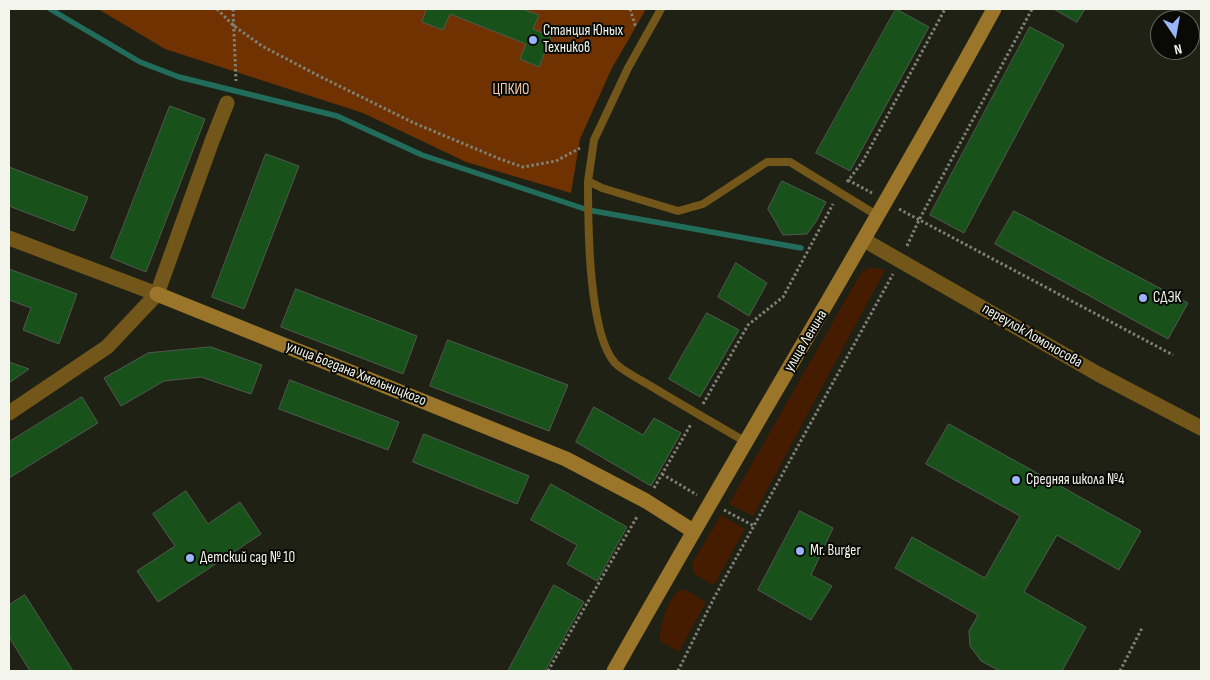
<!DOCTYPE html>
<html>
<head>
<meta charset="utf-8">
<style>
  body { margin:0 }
  #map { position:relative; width:1210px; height:680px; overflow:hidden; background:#1f2114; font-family:"Sofia Sans Condensed",sans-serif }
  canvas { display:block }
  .frame { position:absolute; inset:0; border:10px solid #f3f4eb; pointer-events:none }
  .north { position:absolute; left:1150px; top:10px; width:50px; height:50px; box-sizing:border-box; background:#090a05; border:1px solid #676861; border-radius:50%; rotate:168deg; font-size:14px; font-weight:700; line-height:20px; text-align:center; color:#f3f4eb }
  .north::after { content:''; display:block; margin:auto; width:18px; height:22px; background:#99b5fd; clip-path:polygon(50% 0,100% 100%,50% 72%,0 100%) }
</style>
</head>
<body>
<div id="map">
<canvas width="1210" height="680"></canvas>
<div class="frame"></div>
<div class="north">N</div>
</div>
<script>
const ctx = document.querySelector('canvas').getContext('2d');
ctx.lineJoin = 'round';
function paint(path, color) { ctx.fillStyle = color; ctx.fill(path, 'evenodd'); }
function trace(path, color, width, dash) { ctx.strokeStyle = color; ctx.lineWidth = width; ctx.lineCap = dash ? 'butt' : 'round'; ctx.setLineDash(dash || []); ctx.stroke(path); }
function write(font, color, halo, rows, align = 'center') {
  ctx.font = font + ' "Sofia Sans Condensed",sans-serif'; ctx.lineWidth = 4; ctx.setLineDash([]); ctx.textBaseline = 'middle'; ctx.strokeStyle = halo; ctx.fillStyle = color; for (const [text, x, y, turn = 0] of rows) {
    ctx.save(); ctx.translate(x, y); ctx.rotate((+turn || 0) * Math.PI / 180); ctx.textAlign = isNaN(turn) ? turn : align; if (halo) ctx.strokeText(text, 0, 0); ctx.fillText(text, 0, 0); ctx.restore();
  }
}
paint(new Path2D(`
  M869 268H877L885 270 753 516 729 504 861 273Z
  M721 515 745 529 714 585 694 574 692 563Z
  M679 590H686L706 602 679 652 659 640C662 621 665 604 679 590Z`), '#451c00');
paint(new Path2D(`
  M98 9H646L611 70 580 139 571 193 466 162 363 113 165 49Z`), '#703201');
trace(new Path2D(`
  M50 9 140 62 179 77 337 116 422 155 588 210 801 248`), '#226c5b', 5.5);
const building = new Path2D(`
  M427 9H522L539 15 533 29 551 37 539 67 520 59 526 44 450 14 443 30 422 22Z
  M896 9 929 27 850 171 816 153Z
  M1054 9H1085L1077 22Z
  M1030 27 1064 45 964 233 930 215Z
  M170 106 205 119 146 272 111 258Z
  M266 154 299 166 244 309 212 297Z
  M9 167 88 197 74 231 9 206Z
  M782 181 826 202 817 220 807 234 783 235 768 209Z
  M1014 211 1188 303 1168 339 995 244Z
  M736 263 767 283 749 316 718 297Z
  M9 269 77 294 59 344 23 330 31 308 9 300Z
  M296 289 417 336 403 374 281 327Z
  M707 313 739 330 700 397 669 379Z
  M448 340 568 385 549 431 430 386Z
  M211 347 262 365 251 394 201 377 164 381 121 406 104 378 148 353Z
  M9 362 29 369 9 383Z
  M290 380 399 422 388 450 279 409Z
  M82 397 98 423 9 478V442Z
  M594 407 643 435 654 418 681 433 651 486 576 442Z
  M949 424 1141 531 1119 570 1057 535 1024 592 1086 627 1062 671H1000L981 661 970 646 969 631 978 615 895 568 912 537 985 578 1020 516 926 464Z
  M424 434 529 476 517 504 413 462Z
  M551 484 627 527 597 581 567 564 577 545 531 520Z
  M186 491 208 524 240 502 261 534 158 602 137 571 175 546 153 514Z
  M800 511 833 528 811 575 832 586 811 620 758 590Z
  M554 585 584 602 545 671H508Z
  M25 595 73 671H30L9 637V605Z`);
paint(building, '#19511b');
trace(building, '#505b4f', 1);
trace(new Path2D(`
  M217 9 234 26 262 46 319 76 414 123 500 159 523 167 556 161 580 148
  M233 9 236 81
  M630 9 636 28
  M848 180 872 193
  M847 182 863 161 945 9
  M899 209 1173 355
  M907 246 919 220 1032 9
  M703 404 748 325 783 297 833 204
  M662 474 697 495
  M654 488 691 424
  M724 510 754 526
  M548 671 638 515
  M678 671 714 598 893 274
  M1120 671 1142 628`), '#808176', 3, [2.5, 2.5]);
trace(new Path2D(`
  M661 9 628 68 594 140 588 181 602 188 678 211 703 204 767 162H790L878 216
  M588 181C588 222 588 333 615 363 624 372 643 381 654 388 684 406 715 424 746 442`), '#735619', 8);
trace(new Path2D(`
  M9 238 157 294
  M864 240 1098 374 1201 428
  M9 413 107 347 157 294 212 141 227 103`), '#735619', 15);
trace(new Path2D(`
  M157 294 566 459 646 501 693 531
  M614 671C739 449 872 232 994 9`), '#9b762a', 15);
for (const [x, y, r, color] of [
  [533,40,5,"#99b5fd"],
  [1143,298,5,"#99b5fd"],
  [1016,480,5,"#99b5fd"],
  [800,551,5,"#99b5fd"],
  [190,558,5,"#99b5fd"]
]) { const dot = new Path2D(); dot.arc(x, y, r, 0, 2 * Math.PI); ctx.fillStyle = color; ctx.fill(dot); trace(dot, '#090a05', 2); }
write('15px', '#f3f4eb', '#090a05', [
  ["Станция Юных",543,31],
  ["Техников",543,48],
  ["СДЭК",1153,298],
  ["Средняя школа №4",1026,480],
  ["Mr. Burger",810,551],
  ["Детский сад № 10",200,558]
], 'left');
write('15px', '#f7c9ae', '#090a05', [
  ["ЦПКИО",511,90]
]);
write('15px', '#f3f4eb', '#090a05', [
  ["переулок Ломоносова",1032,336,30],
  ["улица Ленина",806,341,-59],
  ["улица Богдана Хмельницкого",356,374,22]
]);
</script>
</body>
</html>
